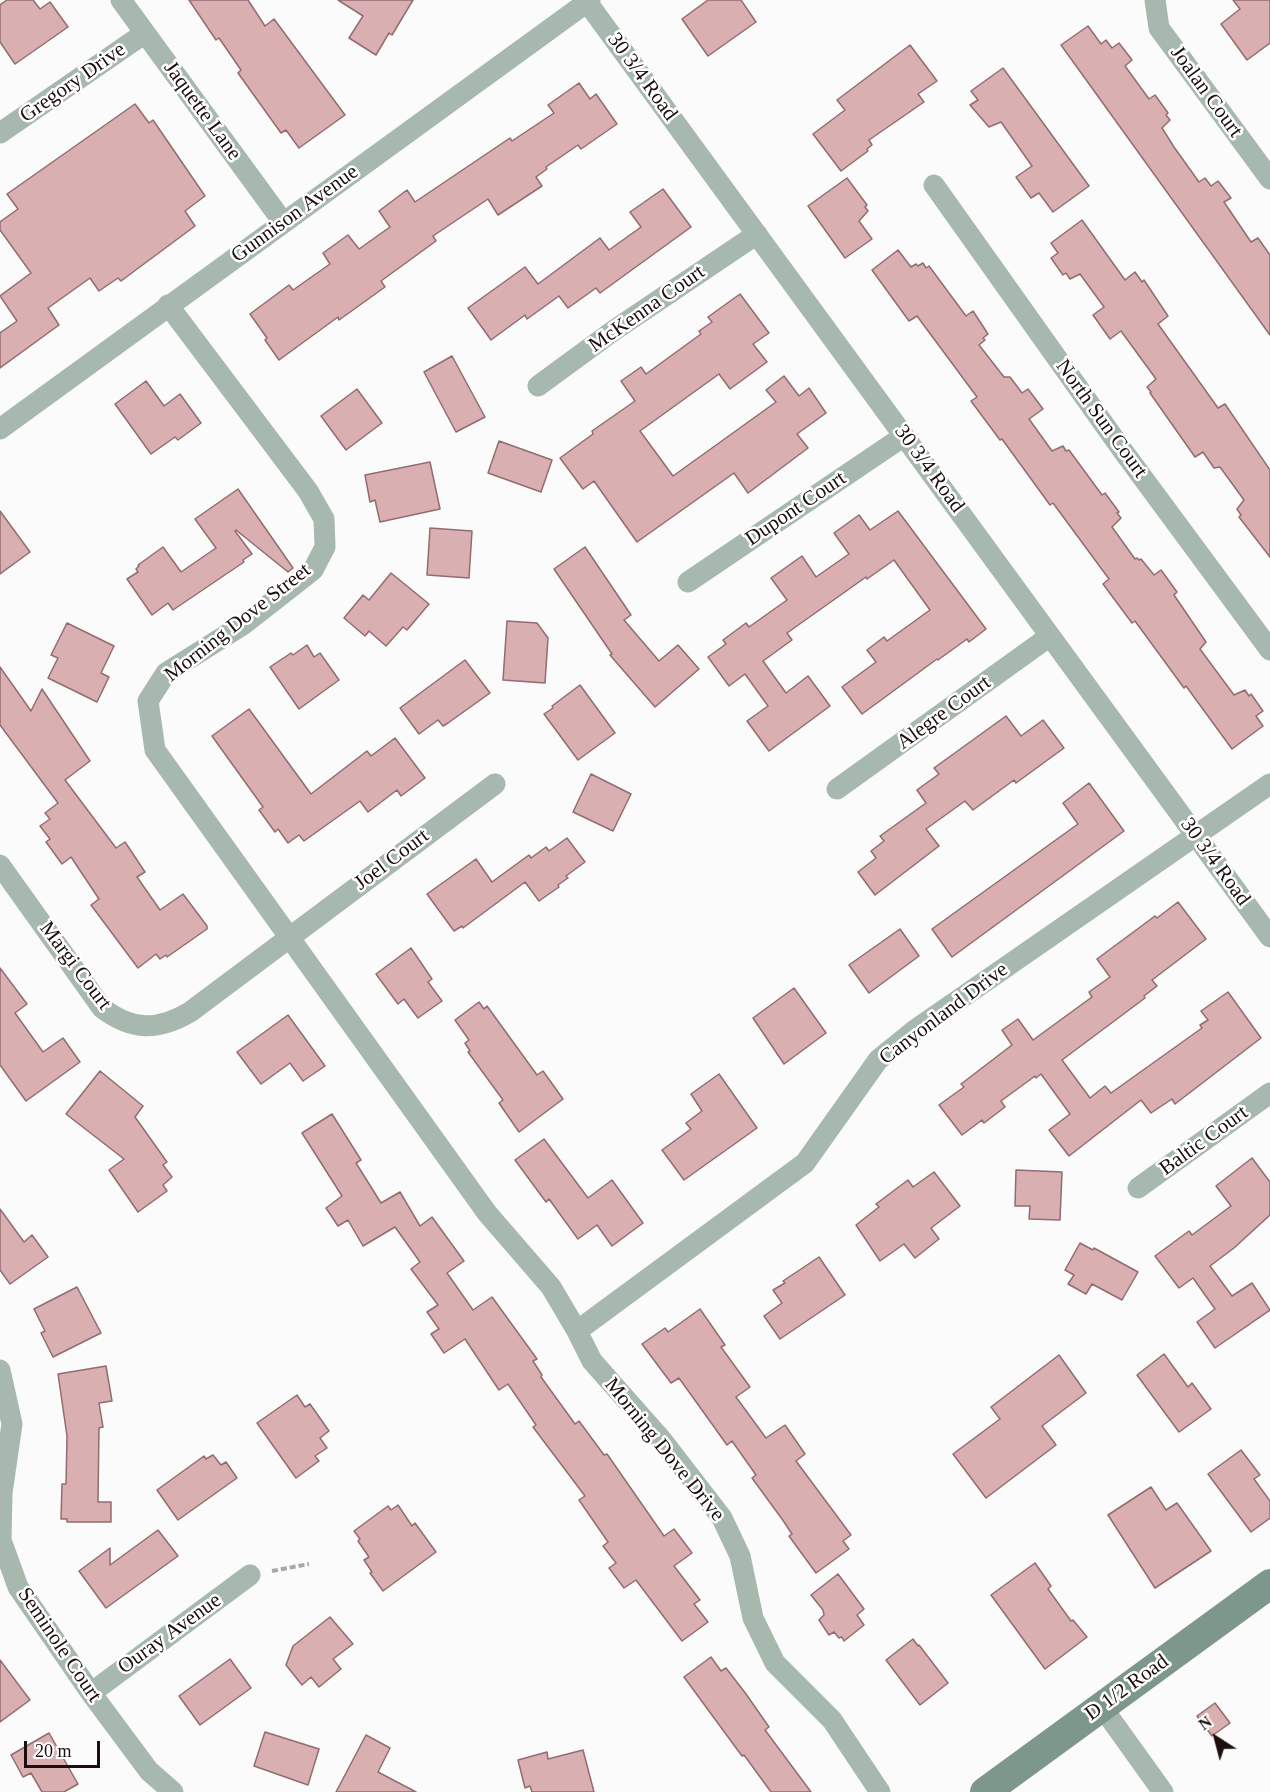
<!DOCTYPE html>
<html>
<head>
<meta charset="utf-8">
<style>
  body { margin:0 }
  #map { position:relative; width:1270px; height:1792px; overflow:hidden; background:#fbfbfb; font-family:Georgia,serif }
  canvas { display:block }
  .north { position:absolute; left:1186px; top:1708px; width:60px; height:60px; -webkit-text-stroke:4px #fff; paint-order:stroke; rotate:324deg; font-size:16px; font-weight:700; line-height:24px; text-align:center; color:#1c0e0f }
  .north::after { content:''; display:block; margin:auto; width:21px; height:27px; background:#1c0e0f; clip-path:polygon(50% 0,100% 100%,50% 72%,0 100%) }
  .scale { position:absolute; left:24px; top:1741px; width:76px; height:27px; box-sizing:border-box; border:3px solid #1c0e0f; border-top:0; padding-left:8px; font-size:18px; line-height:21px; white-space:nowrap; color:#1c0e0f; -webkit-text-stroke:4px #fff; paint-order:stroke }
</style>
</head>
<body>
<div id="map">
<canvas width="1270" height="1792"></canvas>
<div class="north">N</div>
<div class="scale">20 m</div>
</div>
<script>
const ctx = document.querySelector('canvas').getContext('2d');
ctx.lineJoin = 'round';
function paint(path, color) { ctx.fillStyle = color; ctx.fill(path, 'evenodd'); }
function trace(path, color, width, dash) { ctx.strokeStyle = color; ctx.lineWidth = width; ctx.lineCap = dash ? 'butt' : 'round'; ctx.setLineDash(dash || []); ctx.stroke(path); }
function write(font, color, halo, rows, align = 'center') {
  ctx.font = font + ' Georgia,serif'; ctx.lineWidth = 5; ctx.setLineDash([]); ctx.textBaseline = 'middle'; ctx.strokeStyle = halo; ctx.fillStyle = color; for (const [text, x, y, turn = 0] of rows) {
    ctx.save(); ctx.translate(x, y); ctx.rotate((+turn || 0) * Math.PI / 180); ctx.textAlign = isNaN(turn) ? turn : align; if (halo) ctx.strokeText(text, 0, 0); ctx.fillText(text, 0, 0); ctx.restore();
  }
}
const building = new Path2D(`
  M7 0H33L40 9 50 2 68 27 15 64 0 42V5Z
  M189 0H248L265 26 274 19 345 115 299 148 286 130 281 133 238 73 241 70 219 38 216 40Z
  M338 0H413L392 35 389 33 376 55 349 38 363 16Z
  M708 0H741L756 22 708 56 682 19Z
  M1233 0H1270V43L1247 60 1221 24 1240 9Z
  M1088 26 1101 44 1106 40 1112 48 1119 43 1132 60 1125 66 1149 99 1155 95 1168 113 1166 115 1170 120 1162 128 1174 147 1199 182 1205 178 1211 186 1218 181 1231 198 1224 202 1251 242 1258 238 1270 255V335L1061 45Z
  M910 45 937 81 918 94 924 102 869 140 872 145 867 149 868 151 841 171 813 134 845 110 837 100Z
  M1003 68 1089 186 1053 212 1039 193 1031 198 1016 177 1032 166 1001 122 989 127 970 105 978 100 971 91Z
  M579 83 590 99 596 94 617 124 581 149 578 145 546 167 547 169 536 177 542 186 498 215 488 199 433 236 436 241 381 281 385 287 339 320 338 317 279 360 265 340 267 338 250 314 289 285 293 290 330 264 323 253 348 235 359 249 390 227 379 211 407 190 415 202 510 138 512 141 554 113 548 105Z
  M135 104 149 123 153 120 205 196 185 211 195 226 121 281 118 278 99 291 90 278 48 308 59 325 0 368V333L17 321 0 296 31 273 0 230V222L18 209 7 194Z
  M847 178 867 205 865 207 868 211 859 221 872 239 845 258 808 206Z
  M663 189 691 227 600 293 596 288 568 308 559 296 527 319 525 315 491 340 468 308 525 267 538 284 600 238 609 250 641 227 630 212Z
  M1082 220 1125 280 1135 272 1142 282 1144 280 1168 316 1158 324 1218 408 1225 404 1270 470V557L1239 517 1241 515 1237 509 1244 500 1220 467 1214 468 1203 452 1195 457 1150 393 1151 392 1147 387 1156 379 1121 331 1110 339 1093 315 1104 307 1080 274 1070 279 1066 273 1063 275 1051 258 1058 253 1051 243Z
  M898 250 911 267 916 264 918 266 923 263 926 268 929 266 966 316 973 311 988 334 983 338 985 340 979 345 1004 377H1010L1022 393 1028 389 1043 409 1029 419 1052 451 1063 446 1066 451 1069 450 1102 495 1105 493 1119 512 1117 513 1121 518 1112 527 1135 559 1137 558 1139 560 1141 559 1154 575 1161 570 1177 592 1174 595 1206 642 1200 649 1234 695 1245 690 1249 696 1251 694 1263 711 1256 716 1263 726 1232 749 1186 686 1184 688 1135 621 1132 623 1103 584 1109 579 1053 503 1050 505 1002 439 1000 440 971 401 977 397 917 316 909 321 872 270Z
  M740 294 769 333 753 344 767 362 730 389 719 374 640 431 673 476 776 402 766 390 784 376 799 396 809 388 826 413 797 434 808 448 748 493 734 473 637 542 594 481 583 489 560 458 593 434 592 431 635 401 621 381 641 367 646 374 701 334 699 331 712 322 708 317Z
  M452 356 485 417 456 432 424 372Z
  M146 381 164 406 180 394 201 423 178 440 175 437 151 454 115 404Z
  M357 389 382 423 346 450 321 416Z
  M499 441 552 460 541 492 488 473Z
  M430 462 440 509 380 522 375 500 370 502 365 475Z
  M238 489 293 568 288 572 236 530 235 531 252 554 243 560 244 562 173 610 168 603 152 615 127 579 138 572 136 569 139 566 138 565 163 547 181 572 216 548 195 519Z
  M0 511 30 552 0 574Z
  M898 511 986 629 969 642 967 639 938 660 937 659 862 714 842 687 876 662 867 650 884 637 887 641 930 610 894 560 867 579 866 577 787 633 792 640 763 661 786 693 808 676 830 706 769 751 747 721 768 706 745 674 729 686 708 657 726 644 723 640 746 623 749 627 787 600 771 578 802 556 816 577 849 554 834 533 859 515 870 530Z
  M430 528 472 531 469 578 427 575Z
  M585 547 631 615 624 620 659 661 678 645 699 669 655 707 610 655 612 654 554 569Z
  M391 573 429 604 407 630 403 627 386 646 369 631 365 636 344 618 363 595 369 600Z
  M507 621 537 623 548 638 545 683 503 680Z
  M67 623 114 646 101 673 109 677 97 702 48 678 58 658 51 655Z
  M307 645 314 657 320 653 339 680 299 709 270 667 291 653 293 655Z
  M465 660 490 693 448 723 443 726 438 720 419 734 400 708Z
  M0 667 31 711 42 689 90 761 65 780 116 848 125 842 145 872 137 877 160 910 183 894 207 926V929L167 957 166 955 160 959 156 954 138 968 91 905 99 899 71 857 62 864 46 842 50 839 40 826 50 819 45 813 58 803 0 725Z
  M580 685 615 733 578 760 544 714 553 708 552 706Z
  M249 709 311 794 367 751 371 756 395 738 425 778 401 796 397 790 368 812 360 801 304 841 299 835 288 843 278 829 275 832 259 810 263 807 212 736Z
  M1006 716 1021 736 1043 720 1064 748 1016 783 1014 780 973 810 965 801 926 829 939 846 875 895 858 872 876 858 871 851 884 841 880 836 926 803 917 790 939 774 934 768Z
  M591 774 631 794 613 831 573 812Z
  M1089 783 1124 831 952 957 932 929 1078 824 1063 803Z
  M567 838 585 862 566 876 568 878 558 885 559 887 539 901 525 882 463 928 462 926 454 931 427 894 476 859 492 882 529 855 531 858 546 847 549 851Z
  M1178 902 1206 939 1152 980 1157 986 1144 996 1145 998 1062 1060 1090 1098 1105 1086 1111 1093 1202 1028 1200 1025 1208 1020 1201 1011 1228 992 1261 1038 1175 1104 1172 1099 1151 1113 1141 1100 1069 1156 1049 1130 1070 1114 1041 1074 1036 1078 1035 1076 1001 1101 1005 1107 984 1123 982 1120 962 1135 939 1105 964 1087 961 1084 1012 1045 1002 1030 1018 1019 1033 1040 1092 997 1089 992 1110 977 1097 959 1155 916 1157 918Z
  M900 929 919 956 869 993 849 965Z
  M411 948 432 979 428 982 442 1001 418 1018 404 999 398 1004 376 974Z
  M0 968 27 1004 15 1013 43 1052 63 1038 80 1062 26 1101 0 1065Z
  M794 988 826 1033 784 1064 753 1018Z
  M479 1002 484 1009 487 1006 537 1075 543 1071 563 1099 519 1132 499 1103 503 1100 468 1052 470 1051 465 1043 469 1040 455 1020Z
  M288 1015 325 1066 303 1081 290 1063 261 1084 237 1052Z
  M100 1071 143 1106 135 1117 167 1162 163 1165 172 1177 163 1185 167 1191 138 1212 109 1170 124 1159 66 1114Z
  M719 1074 757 1128 684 1180 662 1150 691 1129 686 1123 702 1111 691 1094Z
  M332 1114 361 1160 356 1163 381 1203 400 1192 420 1226 432 1217 464 1261 447 1273 473 1310 492 1297 537 1359 533 1361 542 1375 541 1377 575 1424 579 1421 604 1455 607 1454 664 1536 674 1529 692 1553 674 1566 700 1600 694 1604 708 1622 682 1641 636 1580 624 1588 609 1568 616 1563 603 1546 608 1542 579 1500 585 1496 533 1427 536 1425 508 1384 499 1390 465 1339 444 1353 431 1334 439 1329 427 1312 438 1305 411 1269 420 1262 395 1227 363 1246 348 1220 338 1226 326 1208 342 1196 302 1133Z
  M544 1139 588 1198 612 1180 643 1223 612 1246 597 1225 578 1239 549 1199 546 1202 515 1160Z
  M1252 1158 1270 1182V1215L1234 1248 1210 1266 1232 1296 1252 1283 1270 1310 1215 1348 1197 1322 1215 1309 1193 1278 1179 1288 1155 1256 1189 1231 1192 1235 1231 1206 1216 1186Z
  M1016 1170 1062 1172 1060 1220 1029 1219 1030 1206H1015Z
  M934 1172 960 1206 931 1228 939 1239 915 1258 904 1244 880 1261 856 1225 879 1207 876 1204 908 1180 913 1187Z
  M0 1209 24 1242 32 1235 48 1257 10 1284 0 1270Z
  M1080 1243 1093 1250 1094 1248 1138 1272 1122 1300 1092 1284 1086 1294 1068 1284 1074 1275 1065 1270Z
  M819 1257 845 1295 780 1339 764 1316 782 1303 773 1290 785 1283 783 1281Z
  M77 1287 101 1333 53 1357 41 1333 45 1331 34 1309Z
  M700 1309 725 1345 721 1347 750 1387 736 1397 766 1438 785 1425 805 1454 796 1461 851 1535 843 1541 849 1549 816 1573 789 1536 792 1534 782 1519 752 1478 756 1475 732 1441 727 1445 679 1378 671 1383 642 1344 665 1328 668 1332Z
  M1164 1354 1188 1387 1192 1383 1211 1409 1179 1432 1137 1375Z
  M1059 1355 1086 1393 1042 1426 1056 1445 986 1498 953 1454 1000 1419 991 1407Z
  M106 1366 112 1401 99 1403 103 1427 99 1428 98 1502H111V1522H67V1519H61L62 1484H66L67 1436 58 1374Z
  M297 1395 305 1407 310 1404 329 1431 320 1438 327 1448 315 1456 319 1461 296 1478 257 1423Z
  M1241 1450 1260 1475 1254 1479 1270 1501V1518L1251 1532 1208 1474Z
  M213 1455 221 1465 226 1462 237 1478 178 1520 157 1490 204 1456 206 1459Z
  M1151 1487 1166 1510 1177 1503 1211 1551 1155 1588 1108 1515Z
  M398 1505 412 1526 415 1523 436 1552 383 1591 370 1573 372 1572 364 1560 369 1557 358 1541 360 1539 354 1531 388 1506 391 1510Z
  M158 1530 178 1556 106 1608 79 1571 110 1548V1565Z
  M1035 1563 1051 1586 1048 1589 1071 1621 1073 1620 1087 1637 1045 1669 991 1595Z
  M838 1574 864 1609 857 1615 864 1625 844 1641 842 1637 839 1638 834 1632 829 1635 819 1620 824 1615 823 1610 811 1595Z
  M330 1617 353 1644 333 1659 341 1669 319 1687 311 1677 302 1685 286 1665 293 1646Z
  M913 1639 918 1646 919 1645 948 1683 920 1705 886 1660Z
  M711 1657 721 1671 726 1668 746 1694 769 1727 765 1730 811 1792H771L744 1755 742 1756 684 1677Z
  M230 1659 251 1688 200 1725 179 1696Z
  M0 1660 30 1700 0 1722Z
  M1215 1703 1230 1723 1212 1736 1197 1716Z
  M265 1732 319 1749 308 1785 254 1766Z
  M49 1733 78 1784 64 1792H42L31 1773 23 1777 11 1755Z
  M366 1735 390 1748 378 1772 416 1792H336Z
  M583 1750 594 1792H532L530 1786 525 1788 518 1760 547 1752 548 1759Z`);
paint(building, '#d9afb2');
trace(building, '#926c6f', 1.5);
trace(new Path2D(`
  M272 1571 309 1564`), '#aba6a6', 4, [6, 3]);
trace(new Path2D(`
  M121 0 283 222
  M1155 0 1159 28 1270 179
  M587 2 1270 937
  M0 133 145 33
  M934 185 1123 451 1270 650
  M168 305 308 491 324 519 325 547 313 570 244 624 166 673 148 701 155 750 487 1213 551 1287 577 1331 592 1361 661 1439 722 1518 740 1556 753 1618 775 1663 832 1720 880 1792
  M538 386 613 331 757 234
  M0 429 590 0
  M688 582 904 436
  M837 789 1050 636
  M0 865 102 1008C132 1031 158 1031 190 1012L495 784
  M1138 1188 1270 1093
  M577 1331 805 1163 878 1060 915 1030 1270 784
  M0 1370 12 1424 2 1493 1 1540 18 1587 91 1693 149 1771 173 1792
  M91 1693 250 1575
  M1102 1707 1163 1792`), '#a7b8af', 21);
trace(new Path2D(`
  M985 1792 1270 1584`), '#7e978b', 30);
write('21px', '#1c0e0f', '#fff', [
  ["30 3/4 Road",642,77,54],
  ["Gregory Drive",73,83,-35],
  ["Joalan Court",1206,92,54],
  ["Jaquette Lane",202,111,54],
  ["Gunnison Avenue",295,214,-36],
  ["McKenna Court",647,309,-35],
  ["North Sun Court",1101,419,54],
  ["30 3/4 Road",929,469,54],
  ["Dupont Court",796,509,-34],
  ["Morning Dove Street",238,623,-38],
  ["Alegre Court",944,713,-36],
  ["Joel Court",392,860,-37],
  ["30 3/4 Road",1215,862,54],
  ["Margi Court",75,966,53],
  ["Canyonland Drive",944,1014,-37],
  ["Baltic Court",1204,1141,-36],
  ["Morning Dove Drive",664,1450,51],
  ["Ouray Avenue",170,1634,-36],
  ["Seminole Court",59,1645,56],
  ["D 1/2 Road",1127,1688,-36]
]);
</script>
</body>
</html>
